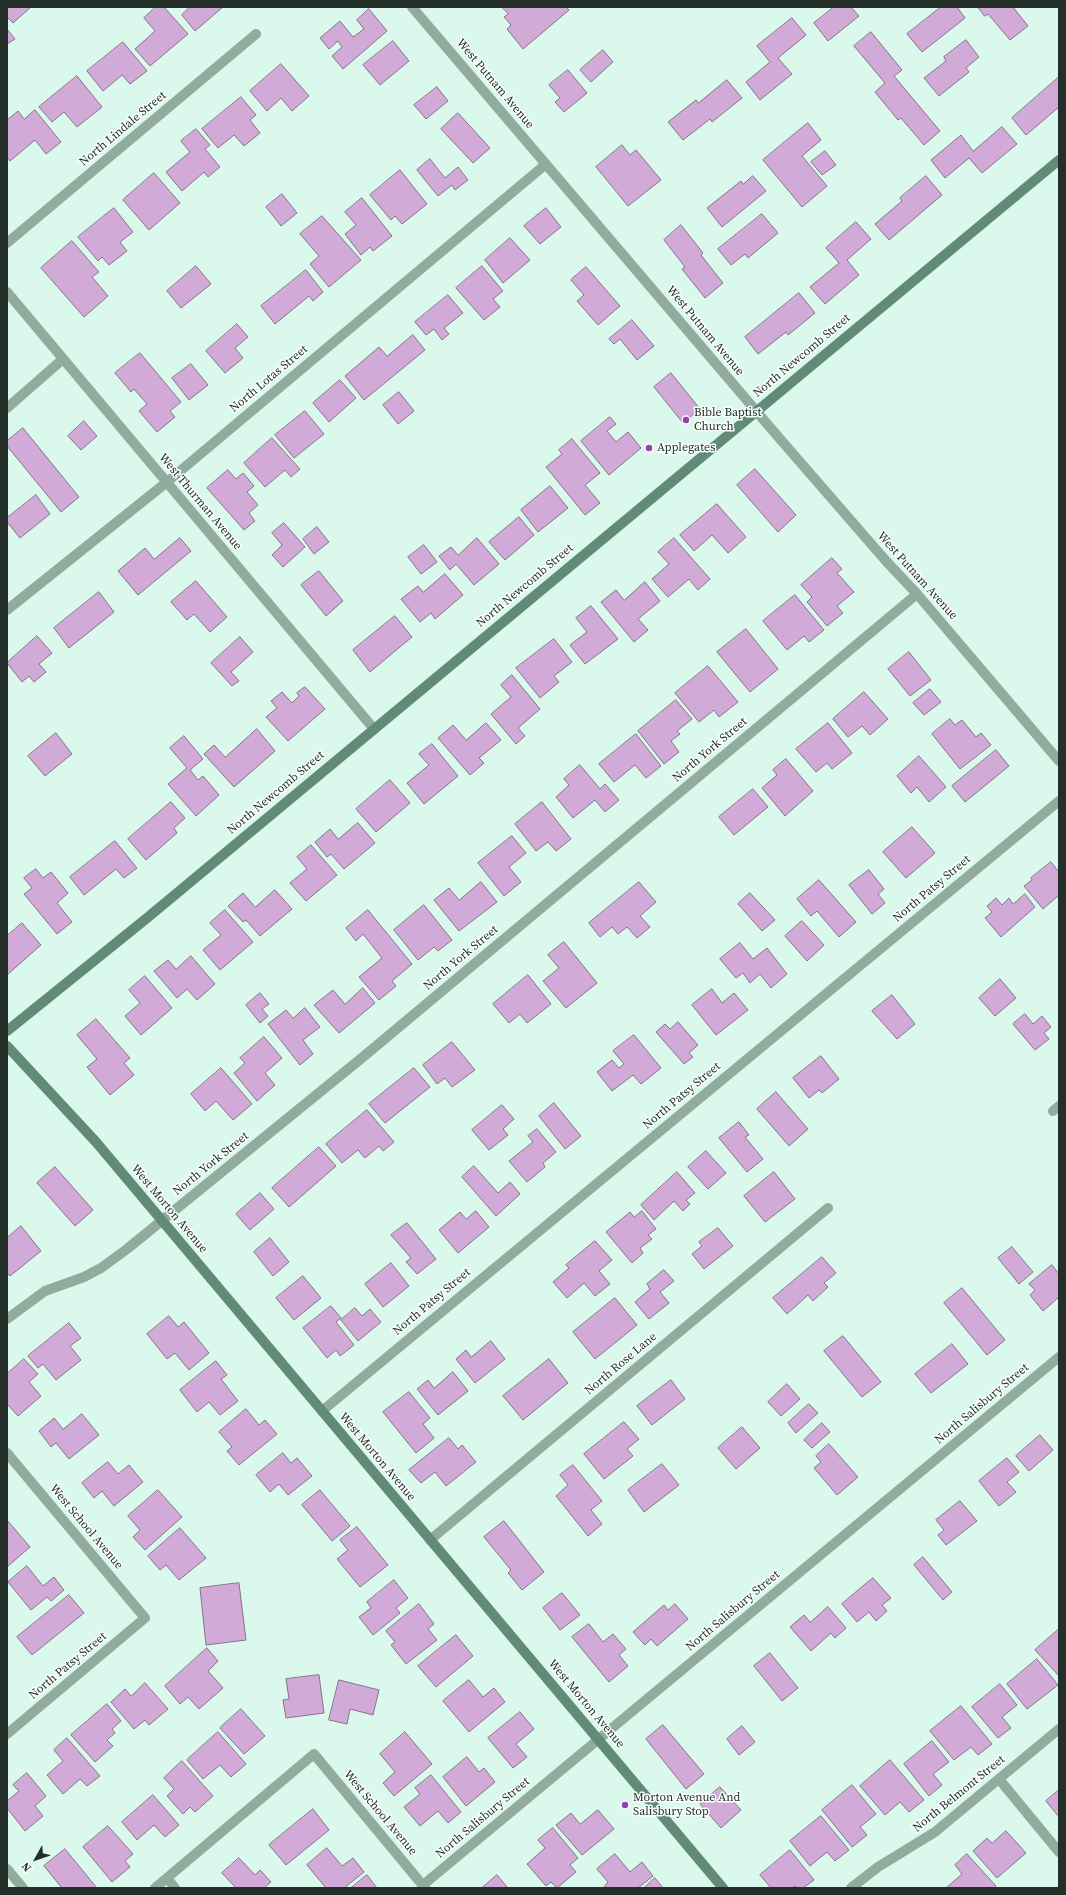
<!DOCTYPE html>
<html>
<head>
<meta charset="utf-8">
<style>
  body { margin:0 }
  #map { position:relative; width:1066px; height:1895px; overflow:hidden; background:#daf8eb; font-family:"Source Serif 4",serif }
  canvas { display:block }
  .frame { position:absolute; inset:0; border:8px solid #242f2a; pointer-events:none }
  .north { position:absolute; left:16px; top:1839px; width:40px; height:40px; -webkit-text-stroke:3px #f9fffc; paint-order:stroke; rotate:230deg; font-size:11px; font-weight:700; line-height:16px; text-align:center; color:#242f2a }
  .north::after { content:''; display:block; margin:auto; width:14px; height:18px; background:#242f2a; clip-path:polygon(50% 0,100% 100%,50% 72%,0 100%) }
</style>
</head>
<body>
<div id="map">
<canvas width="1066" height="1895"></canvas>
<div class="frame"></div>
<div class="north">N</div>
</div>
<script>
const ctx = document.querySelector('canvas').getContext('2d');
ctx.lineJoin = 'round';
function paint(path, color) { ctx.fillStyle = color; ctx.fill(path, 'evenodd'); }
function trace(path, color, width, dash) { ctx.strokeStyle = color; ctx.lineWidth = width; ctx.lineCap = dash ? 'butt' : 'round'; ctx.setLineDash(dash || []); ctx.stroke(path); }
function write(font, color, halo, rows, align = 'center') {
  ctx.font = font + ' "Source Serif 4",serif'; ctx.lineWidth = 3; ctx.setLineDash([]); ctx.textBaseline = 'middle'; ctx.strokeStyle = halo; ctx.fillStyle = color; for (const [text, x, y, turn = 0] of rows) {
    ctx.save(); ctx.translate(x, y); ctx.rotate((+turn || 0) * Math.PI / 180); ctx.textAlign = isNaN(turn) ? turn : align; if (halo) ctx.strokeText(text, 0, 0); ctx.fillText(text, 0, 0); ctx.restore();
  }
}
const building = new Path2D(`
  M7 7H31L13 23 7 17Z
  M156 7H164L188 34 150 66 135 49 155 31 144 18Z
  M190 7H223L195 31 182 15Z
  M502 7H566L569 10 523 49 507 29 511 25 504 17 508 14Z
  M834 7H851L859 16 828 41 814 23Z
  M941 7H957L965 18 922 52 907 34Z
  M978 7H1013L1028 26 1010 40 988 14 985 16Z
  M369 9 387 31 343 69 332 56 342 47 338 41 329 49 320 38 340 21 353 37 364 29 357 20Z
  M792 18 806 35 778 58 792 74 760 100 746 82 770 62 757 46Z
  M7 29 15 39 7 44Z
  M871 32 902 70 894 76 940 131 924 145 901 118 898 120 875 92 885 83 854 46Z
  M966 40 979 57 966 68 969 72 939 96 924 78 946 61 944 57Z
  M393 41 409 61 380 85 363 65Z
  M123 42 147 71 130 84 122 75 103 91 87 71Z
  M603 50 613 62 591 82 580 70Z
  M281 64 309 96 292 111 281 98 267 111 250 91Z
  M568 70 587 93 564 112 555 102 560 98 549 85Z
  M77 76 102 107 77 127 64 112 52 122 39 107Z
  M1059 77V107L1026 135 1012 118Z
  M727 80 742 98 712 122 710 119 683 140 668 122 696 100 698 103Z
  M437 87 448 101 426 119 414 105Z
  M241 97 256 115 250 120 260 133 244 146 234 135 218 148 202 129Z
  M35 110 61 142 46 154 35 140 10 161 7 157V120L18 111 24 119Z
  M458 113 490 148 473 163 441 129Z
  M808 123 821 140 802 156 827 186 802 207 763 160Z
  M1002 127 1017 144 982 173 969 158 945 178 931 160 961 135 973 151Z
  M196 129 210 145 205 149 220 167 208 177 204 172 182 191 166 172 190 152 181 141Z
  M622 145 630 155 636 150 661 180 628 206 596 167Z
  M825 151 836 165 822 175 811 162Z
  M430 159 445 178 458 167 468 180 455 190 452 185 438 196 417 170Z
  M400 170 427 204 402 224 395 216 391 220 370 195Z
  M154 173 180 203 149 230 123 200Z
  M753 176 766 191 722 227 707 208 741 181 743 184Z
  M926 176 942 195 889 240 875 224 902 201 900 198Z
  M282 194 297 213 281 226 266 207Z
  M362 198 392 236 373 251 370 247 361 255 345 234 356 225 345 212Z
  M114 208 133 232 120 242 127 251 109 265 102 257 98 261 78 237Z
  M546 208 561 227 540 244 524 226Z
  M762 214 778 233 748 258 745 254 731 265 718 249Z
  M322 216 361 260 329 287 310 264 319 256 300 234Z
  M856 222 871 239 847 260 859 275 825 304 810 287 839 263 826 248Z
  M681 225 703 253 701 255 723 283 705 298 682 269 685 267 664 240Z
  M510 238 530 260 503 283 485 260Z
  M72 241 99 272 92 277 108 296 84 317 41 268Z
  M196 266 211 284 181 308 167 291Z
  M482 266 503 291 493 299 500 307 484 320 456 288Z
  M586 267 620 306 598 325 577 301 584 295 571 280Z
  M306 270 323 292 313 301 309 296 275 324 261 306Z
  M799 293 815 313 788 335 786 332 758 354 745 337Z
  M448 295 463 313 444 328 449 334 442 340 434 329 426 335 415 322Z
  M632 320 654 346 637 360 620 339 614 344 609 339Z
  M237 324 248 337 235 348 243 358 225 373 206 351Z
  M413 335 425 350 364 400 345 376 379 347 387 356Z
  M140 353 181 402 170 411 175 417 157 432 139 411 147 404 134 389 131 392 115 373Z
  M191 364 208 385 189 400 172 378Z
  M671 373 700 409 683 423 654 387Z
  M340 380 356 398 329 422 313 403Z
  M399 392 414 411 398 424 383 405Z
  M305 411 324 434 294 458 275 435Z
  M610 417 616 424 607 431 616 442 628 432 641 448 609 475 581 441Z
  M84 421 97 436 81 450 68 436Z
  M23 428 79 497 61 512 7 446V441Z
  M272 438 300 469 291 477 285 470 265 487 244 463Z
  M572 439 600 473 585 485 600 503 585 515 546 467 562 454 559 450Z
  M755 469 796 515 778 532 737 485Z
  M228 470 236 479 243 473 254 486 247 492 258 505 249 513 255 521 244 530 207 488Z
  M550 486 568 508 538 532 521 510Z
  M36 495 50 514 20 538 7 522V518Z
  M717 504 746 537 728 553 712 535 694 551 680 535Z
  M519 517 534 535 505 560 489 542Z
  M284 523 305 547 283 567 272 555 282 545 272 533Z
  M317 527 329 542 314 554 303 539Z
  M180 538 191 551 138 595 118 571 145 548 154 559Z
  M477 538 499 564 474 585 456 564 450 570 439 556 451 547 458 555Z
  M674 538 710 579 698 590 689 579 668 597 652 579 669 564 658 552Z
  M424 545 437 562 421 574 408 557Z
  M832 558 842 569 837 573 854 592 837 606 843 613 827 626 807 602 812 597 801 585Z
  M319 571 343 601 326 616 301 585Z
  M445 574 463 595 435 619 431 613 420 622 401 599 418 586 423 592Z
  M196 581 227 617 210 632 194 614 187 620 171 602Z
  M645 582 660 601 638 619 648 630 634 642 601 602 616 590 624 600Z
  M99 592 114 612 69 648 54 628Z
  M795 595 824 630 809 642 804 636 787 650 763 621Z
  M591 606 618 639 585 664 570 645 587 632 576 618Z
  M395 616 412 637 370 672 353 650Z
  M746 629 778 669 750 692 717 652Z
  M37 636 52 653 39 664 46 672 34 682 29 676 22 682 7 663Z
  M240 637 253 652 231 672 239 681 232 686 211 663Z
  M554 639 572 662 554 676 559 682 540 698 516 668Z
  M909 652 931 680 910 696 888 669Z
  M708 666 738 702 719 717 714 710 699 722 675 693Z
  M512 675 540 709 518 728 525 736 516 744 491 714 511 697 501 685Z
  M305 687 325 709 288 741 266 717 277 708 271 701 282 692 292 703 299 696 297 693Z
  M930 689 941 702 924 715 913 703Z
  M864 692 888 719 870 735 862 726 848 737 833 719Z
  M676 700 692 719 677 731 680 734 671 741 679 752 664 764 638 731Z
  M950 719 955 725 962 720 976 737 981 733 991 745 960 769 932 734Z
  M486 723 501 740 479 758 484 763 470 775 438 738 453 725 466 740Z
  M828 723 852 753 832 769 827 763 816 772 796 749Z
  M257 729 275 751 234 787 204 754 214 745 225 757Z
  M56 733 72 754 45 776 28 756Z
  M636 734 661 766 646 778 635 765 614 782 599 764Z
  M184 736 203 759 190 770 198 780 203 776 219 795 196 816 168 784 187 768 170 748Z
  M432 744 458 776 424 804 407 783 429 765 419 754Z
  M996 750 1009 766 965 802 952 786Z
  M919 756 946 787 929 802 917 787 911 793 897 776Z
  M786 759 813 791 785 816 762 788 777 775 773 770Z
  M580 765 600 789 605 784 619 800 605 812 595 800 573 818 556 797 569 785 564 779Z
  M390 780 410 803 376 832 356 809Z
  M753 789 768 807 734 835 719 817Z
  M171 802 185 818 174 828 177 833 146 860 128 839Z
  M542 802 571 839 556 851 548 842 536 851 515 824Z
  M358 823 375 843 344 869 331 854 327 857 315 842 330 829 338 839Z
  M912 827 935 853 906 878 883 852Z
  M512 836 526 853 509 867 521 882 504 896 478 863Z
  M115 841 137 868 124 878 116 869 84 895 70 877Z
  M311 845 337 875 306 901 290 883 307 869 297 857Z
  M1051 862 1059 872V895L1043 909 1024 886 1032 880 1031 878Z
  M36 869 43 878 51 872 68 893 57 903 72 922 57 934 24 894 32 888 24 878Z
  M869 870 884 889 878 894 885 903 872 914 849 885Z
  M819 880 856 922 839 937 817 911 811 916 797 899Z
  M481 882 497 902 459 931 434 900 449 888 459 900Z
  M639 882 656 902 640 916 650 927 637 938 627 927 618 934 612 927 600 937 589 923Z
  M275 890 292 909 260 936 246 920 243 922 228 906 243 893 255 907Z
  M750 893 775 920 762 931 738 904Z
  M1025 894 1035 907 1001 937 985 918 992 912 987 906 996 898 1002 905 1009 898 1013 904Z
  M424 905 452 940 438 951 434 947 418 960 394 930Z
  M225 910 253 942 220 970 203 950 221 935 210 923Z
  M368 910 412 964 392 981 396 986 379 1000 359 977 382 958 363 934 356 941 346 928Z
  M802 921 824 945 807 961 785 936Z
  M22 923 41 945 7 975V936Z
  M564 942 597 983 566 1008 543 981 559 968 548 955Z
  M740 943 753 959 767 948 787 974 771 988 760 974 750 983 743 973 736 978 720 959Z
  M191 956 215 984 197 1000 187 989 177 998 154 971 168 960 176 969Z
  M528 975 551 1004 527 1023 520 1014 509 1023 493 1004Z
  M145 976 172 1008 141 1035 125 1016 140 1003 129 990Z
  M1000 979 1016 998 995 1016 979 998Z
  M363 988 375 1003 339 1033 314 1005 333 990 345 1004Z
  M712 989 722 1003 734 993 748 1010 716 1035 692 1005Z
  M260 993 269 1004 262 1009 268 1016 260 1023 246 1005Z
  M892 995 915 1024 897 1039 872 1011Z
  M305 1008 320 1027 303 1040 313 1054 300 1065 268 1024 286 1010 293 1018Z
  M1025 1014 1033 1024 1042 1016 1051 1027 1044 1033 1049 1039 1035 1050 1013 1024Z
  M96 1019 130 1058 124 1063 134 1075 110 1095 87 1067 97 1059 77 1035Z
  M678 1022 698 1045 689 1053 693 1057 684 1064 656 1032 665 1024 670 1029Z
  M634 1035 661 1068 641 1084 633 1075 612 1091 597 1072 612 1060 619 1068 624 1064 613 1051Z
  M264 1037 282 1058 265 1073 275 1085 257 1101 234 1073 245 1063 240 1058Z
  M452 1042 475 1070 452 1087 445 1078 437 1084 423 1065Z
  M821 1056 839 1079 822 1093 819 1090 809 1098 793 1078Z
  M221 1068 252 1104 233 1120 216 1101 205 1111 191 1094Z
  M414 1068 430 1087 385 1123 369 1104Z
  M776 1092 808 1129 789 1146 757 1109Z
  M554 1103 581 1136 565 1149 539 1116Z
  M502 1105 514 1119 503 1129 508 1135 489 1150 472 1130Z
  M367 1110 394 1142 383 1151 379 1146 365 1158 358 1150 342 1163 326 1144Z
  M739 1122 749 1135 745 1137 763 1159 747 1172 719 1138Z
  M537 1129 556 1152 543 1163 545 1167 527 1182 509 1161 533 1142 528 1136Z
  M319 1147 336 1166 289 1207 272 1188Z
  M706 1151 726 1173 708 1189 688 1167Z
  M474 1166 498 1193 510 1182 520 1194 496 1216 462 1177Z
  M55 1167 93 1210 75 1226 37 1183Z
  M677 1172 695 1193 686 1200 690 1204 683 1211 674 1201 654 1220 641 1205Z
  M774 1172 795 1199 765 1222 744 1196Z
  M260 1193 274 1209 250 1230 236 1214Z
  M476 1211 489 1227 458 1253 439 1230 460 1212 466 1219Z
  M642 1211 656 1229 648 1235 652 1239 640 1248 643 1253 632 1263 606 1232 630 1212 634 1217Z
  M407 1223 436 1259 417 1274 406 1262 411 1258 391 1235Z
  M21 1226 41 1251 10 1276 7 1273V1238Z
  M718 1228 733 1246 704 1269 692 1254 702 1246 699 1242Z
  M270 1238 289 1262 273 1276 254 1252Z
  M595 1241 612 1260 599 1271 610 1284 595 1296 584 1283 567 1298 553 1282 569 1268 566 1265Z
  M1012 1247 1033 1272 1019 1284 998 1258Z
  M822 1257 836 1273 824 1283 828 1287 813 1301 808 1295 787 1314 773 1298Z
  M391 1263 409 1286 383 1307 365 1284Z
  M1052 1265 1059 1274V1297L1043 1311 1030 1295 1035 1290 1029 1284Z
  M664 1270 674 1281 660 1292 669 1303 649 1319 635 1302 650 1289 647 1284Z
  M303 1276 321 1298 294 1320 276 1298Z
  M962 1288 1005 1340 987 1355 944 1303Z
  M615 1298 637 1325 595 1359 573 1332Z
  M331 1306 341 1318 336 1322 354 1345 340 1356 336 1350 327 1358 303 1328Z
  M355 1308 362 1316 370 1309 381 1322 358 1341 341 1320Z
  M169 1316 178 1327 184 1322 209 1353 189 1370 175 1353 167 1359 147 1334Z
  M69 1323 81 1338 70 1346 81 1360 56 1380 43 1364 38 1368 28 1356Z
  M843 1336 881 1382 862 1397 824 1351Z
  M491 1341 505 1359 475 1383 456 1359 466 1350 471 1357Z
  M952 1344 968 1364 931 1393 915 1374Z
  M24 1359 38 1374 29 1382 41 1396 18 1416 7 1404V1374Z
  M549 1359 568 1383 523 1420 503 1396Z
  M216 1361 227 1375 221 1379 238 1401 220 1415 209 1402 197 1412 180 1390Z
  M453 1372 468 1391 438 1415 417 1389 428 1380 434 1388Z
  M671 1380 685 1399 652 1425 637 1406Z
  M787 1384 800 1399 781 1416 768 1402Z
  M409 1392 430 1418 423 1424 434 1438 416 1453 383 1412Z
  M809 1404 818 1413 796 1433 788 1423Z
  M246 1409 259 1425 265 1420 277 1434 239 1465 227 1451 232 1447 219 1432Z
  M82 1414 99 1435 69 1459 56 1443 51 1447 39 1431 54 1418 63 1429Z
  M624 1422 639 1439 627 1449 633 1456 604 1479 584 1454Z
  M822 1423 830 1432 812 1448 804 1440Z
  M742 1427 760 1448 736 1469 718 1448Z
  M1040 1435 1053 1450 1029 1471 1016 1456Z
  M449 1438 458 1449 462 1445 476 1462 446 1486 435 1472 421 1483 409 1470Z
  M829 1444 858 1477 837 1495 814 1468 821 1462 816 1456Z
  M283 1453 291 1463 297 1458 312 1476 288 1495 279 1484 270 1492 256 1475Z
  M1007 1458 1019 1472 1007 1482 1016 1492 999 1506 979 1481Z
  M108 1462 118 1474 129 1465 143 1482 114 1506 102 1491 94 1498 82 1483Z
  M662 1464 679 1485 644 1512 628 1490Z
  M573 1465 602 1501 591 1510 602 1524 588 1536 556 1496 568 1485 560 1475Z
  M158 1490 182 1517 145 1550 133 1537 140 1530 128 1516Z
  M320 1490 350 1526 332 1541 302 1505Z
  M960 1501 977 1521 946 1545 938 1535 944 1530 936 1520Z
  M7 1520 30 1547 7 1567Z
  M504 1521 544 1572 522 1590 508 1573 511 1570 484 1537Z
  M357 1527 388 1565 360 1587 337 1559 348 1550 340 1540Z
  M180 1528 206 1558 179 1580 166 1565 160 1570 148 1556Z
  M923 1557 952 1592 943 1600 914 1565Z
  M27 1566 43 1586 54 1577 64 1590 51 1601 47 1597 31 1610 8 1582Z
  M873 1578 891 1598 882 1605 887 1611 876 1621 869 1612 857 1622 842 1604Z
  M394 1580 408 1598 396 1608 400 1613 373 1635 359 1617 371 1608 367 1602Z
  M239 1583 246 1640 206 1645 200 1588Z
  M562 1593 580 1615 560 1630 543 1608Z
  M69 1595 84 1613 32 1655 17 1637Z
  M419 1604 434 1624 428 1629 437 1640 406 1664 391 1645 395 1642 386 1631Z
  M675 1604 688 1619 657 1646 651 1639 645 1645 633 1632 664 1605 668 1610Z
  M828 1607 846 1628 835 1638 831 1633 811 1651 790 1627 804 1615 810 1622Z
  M589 1624 603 1642 613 1634 626 1649 619 1655 628 1666 609 1682 572 1637Z
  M1059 1629V1676L1035 1650Z
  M456 1635 473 1656 436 1687 418 1666Z
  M207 1648 218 1661 208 1671 223 1688 199 1709 188 1697 180 1704 165 1686Z
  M770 1653 798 1688 782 1701 754 1666Z
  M1037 1659 1058 1685 1027 1709 1007 1684Z
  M319 1675 324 1713 286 1718 283 1700 289 1699 286 1679Z
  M339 1680 379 1690 373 1715 350 1709 347 1724 329 1720Z
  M469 1680 483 1697 494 1688 505 1702 469 1732 443 1701Z
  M145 1683 168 1709 149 1725 145 1720 134 1729 111 1702 125 1689 131 1696Z
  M1000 1684 1017 1705 1002 1717 1011 1728 998 1738 972 1707Z
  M107 1704 121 1721 112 1729 115 1733 107 1740 113 1746 95 1762 71 1735Z
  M961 1706 992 1744 978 1755 971 1747 954 1760 930 1731Z
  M241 1709 265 1736 244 1754 220 1728Z
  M520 1712 534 1729 516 1744 527 1757 513 1768 488 1738Z
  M663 1725 704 1774 686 1789 646 1739Z
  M742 1726 755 1742 739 1755 727 1739Z
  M218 1732 246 1764 231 1777 220 1765 203 1779 187 1760Z
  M405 1732 432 1764 394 1796 383 1783 395 1772 380 1754Z
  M67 1738 100 1776 87 1786 80 1779 63 1794 47 1775 63 1761 54 1750Z
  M932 1741 949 1762 933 1774 942 1785 929 1796 904 1764Z
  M467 1757 479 1772 484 1768 495 1782 466 1806 443 1777Z
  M890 1760 924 1800 909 1812 900 1802 885 1815 860 1786Z
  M182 1761 213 1796 195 1812 190 1807 183 1814 167 1796 174 1789 164 1778Z
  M27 1773 46 1796 35 1806 43 1816 25 1831 7 1808V1801L19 1791 13 1785Z
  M431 1775 461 1812 448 1823 438 1811 420 1826 404 1807 420 1794 415 1788Z
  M852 1785 876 1814 860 1827 867 1835 852 1847 822 1810Z
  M720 1787 741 1810 721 1828 700 1804Z
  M1059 1790V1817L1046 1801Z
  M153 1795 179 1825 165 1837 154 1825 137 1840 122 1822Z
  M313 1809 329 1830 286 1865 269 1845Z
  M598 1810 614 1829 582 1855 556 1825 571 1813 580 1824Z
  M821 1816 849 1850 835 1861 827 1852 810 1866 790 1841Z
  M108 1826 133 1854 125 1861 130 1867 112 1882 83 1847Z
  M553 1828 578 1858 570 1865 576 1872 557 1888 551 1882 546 1886 527 1864 545 1848 538 1840Z
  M1006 1831 1026 1853 997 1878 973 1851 987 1838 992 1843Z
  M327 1848 342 1866 353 1858 364 1872 344 1888H326L307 1865Z
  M65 1849 97 1888H62L44 1866Z
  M790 1850 814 1880 803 1888H797L795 1886 793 1888H771L760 1875Z
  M615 1854 630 1872 642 1862 653 1876 638 1888H603L608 1882 597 1869Z
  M967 1854 996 1886 994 1888H946L962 1874 955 1865Z
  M239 1858 255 1875 260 1870 271 1882 264 1888H236L222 1873Z
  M367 1875 377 1888H351Z
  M497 1875 508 1888H482Z
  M655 1878 663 1888H644Z`);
paint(building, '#d1aad7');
trace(building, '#857488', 1);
trace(new Path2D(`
  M412 7 774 432 886 561 917 594 1059 761
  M7 243 256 34
  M7 292 374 729
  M7 408 63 359
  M7 610 167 482 546 164
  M1053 1111 1059 1106
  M7 1319 45 1291 84 1277 101 1268 127 1249 363 1057 917 594
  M322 1411 1059 801
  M7 1453 145 1618 7 1734
  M430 1540 828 1208
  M999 1779 1059 1852
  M7 1869 23 1888
  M167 1878 175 1888
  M423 1885 1059 1357
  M155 1888 314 1754 425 1888
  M851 1888 878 1867 935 1832 1059 1729`), '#91ab9f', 10);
trace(new Path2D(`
  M7 1031 147 918 1059 160
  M7 1046 96 1142 723 1888`), '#628a79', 10);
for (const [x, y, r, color] of [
  [686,420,4,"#9b40aa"],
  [649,448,4,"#9b40aa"],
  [625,1805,4,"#9b40aa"]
]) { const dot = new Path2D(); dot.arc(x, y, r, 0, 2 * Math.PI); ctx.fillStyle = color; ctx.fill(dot); trace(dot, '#f9fffc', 1.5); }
write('12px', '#242f2a', '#f9fffc', [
  ["West Putnam Avenue",495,84,50],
  ["North Lindale Street",123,129,-40],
  ["West Putnam Avenue",705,331,50],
  ["North Newcomb Street",802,356,-40],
  ["North Lotas Street",269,379,-40],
  ["West Thurman Avenue",200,502,50],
  ["West Putnam Avenue",917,576,48],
  ["North Newcomb Street",525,586,-40],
  ["North York Street",710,750,-40],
  ["North Newcomb Street",276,793,-40],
  ["North Patsy Street",932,889,-40],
  ["North York Street",461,958,-40],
  ["North Patsy Street",682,1096,-40],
  ["North York Street",211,1164,-39],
  ["West Morton Avenue",169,1209,50],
  ["North Patsy Street",432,1302,-40],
  ["North Rose Lane",621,1364,-40],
  ["North Salisbury Street",982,1404,-40],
  ["West Morton Avenue",377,1457,50],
  ["West School Avenue",86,1527,50],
  ["North Salisbury Street",733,1611,-40],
  ["North Patsy Street",68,1666,-40],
  ["West Morton Avenue",586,1704,50],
  ["North Belmont Street",959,1794,-39],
  ["West School Avenue",380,1813,50],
  ["North Salisbury Street",483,1818,-40]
]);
write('12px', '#242f2a', '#f9fffc', [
  ["Bible Baptist",694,413],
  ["Church",694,427],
  ["Applegates",657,448],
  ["Morton Avenue And",633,1798],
  ["Salisbury Stop",633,1812]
], 'left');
</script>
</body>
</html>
